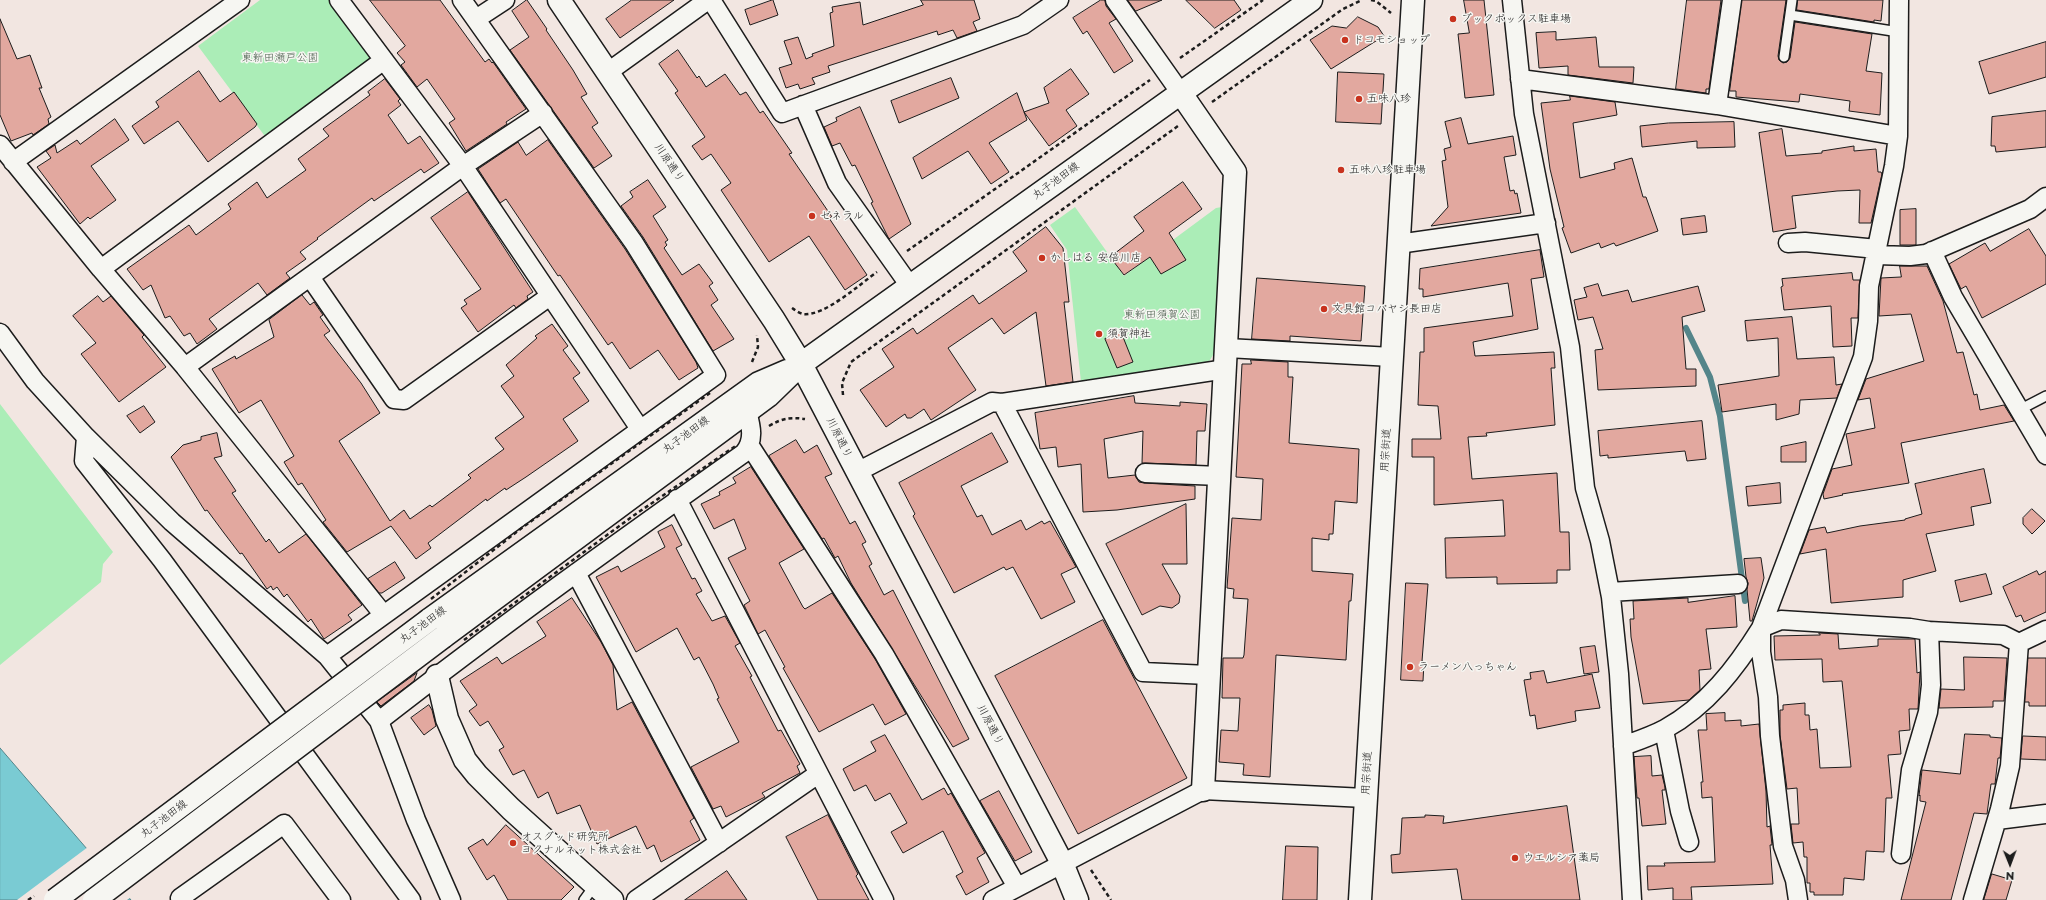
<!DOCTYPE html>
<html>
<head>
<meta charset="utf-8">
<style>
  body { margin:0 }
  #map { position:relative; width:2046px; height:900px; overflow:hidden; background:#f2e6e1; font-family:"Playpen Sans",sans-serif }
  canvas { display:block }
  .north { position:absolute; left:1990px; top:844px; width:40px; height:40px; -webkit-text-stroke:3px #f6f6f2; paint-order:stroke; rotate:179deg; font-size:11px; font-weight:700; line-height:16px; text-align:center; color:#1c1c1c }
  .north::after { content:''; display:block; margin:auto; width:14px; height:18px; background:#1c1c1c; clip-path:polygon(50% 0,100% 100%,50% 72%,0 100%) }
</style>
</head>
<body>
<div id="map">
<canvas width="2046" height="900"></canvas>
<div class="north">N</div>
</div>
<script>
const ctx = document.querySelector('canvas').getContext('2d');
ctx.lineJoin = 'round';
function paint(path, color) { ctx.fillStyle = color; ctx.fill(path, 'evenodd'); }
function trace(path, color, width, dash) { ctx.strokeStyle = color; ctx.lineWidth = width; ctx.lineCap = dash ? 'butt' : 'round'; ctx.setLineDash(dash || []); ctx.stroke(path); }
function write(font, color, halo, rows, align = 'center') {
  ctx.font = font + ' "Playpen Sans","Klee One",sans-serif'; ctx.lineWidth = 3; ctx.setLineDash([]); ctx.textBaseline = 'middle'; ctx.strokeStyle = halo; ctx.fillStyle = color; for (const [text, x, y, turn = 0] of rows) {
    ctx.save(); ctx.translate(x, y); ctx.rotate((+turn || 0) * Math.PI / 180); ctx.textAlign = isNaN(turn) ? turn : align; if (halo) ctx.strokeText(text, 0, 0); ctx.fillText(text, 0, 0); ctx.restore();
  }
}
paint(new Path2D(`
  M260 0H329L374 60 267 139 198 46Z
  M1075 207 1124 276 1216 208 1222 207 1215 352 1208 363 1081 382 1067 250 1050 225Z
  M0 404 113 552 103 564 101 582 0 665Z`), '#abedb7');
const water = new Path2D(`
  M0 748 131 900H0Z`);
paint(water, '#7acbd3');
trace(water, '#54858a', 1);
paint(new Path2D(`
  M88 847 131 897 127 900H17Z`), '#f2e6e1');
trace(new Path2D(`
  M1686 328 1710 377 1720 416 1745 601`), '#54858a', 6);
const building = new Path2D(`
  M370 0H440L485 62 489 59 492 63 493 62 526 109 506 122 507 124 466 151 449 123 455 119 427 79 417 87 401 65 405 62 397 53 405 46Z
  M527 0 547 29 546 30 573 70 587 94 581 97 598 123 592 127 612 156 594 168 510 50 529 37 512 11Z
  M632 0H674L620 38 606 19Z
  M773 0 778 15 750 25 745 10Z
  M921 0H974L980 19 973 22 977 31 957 38 953 30 938 35 937 31 828 66 830 72 812 78 815 84 800 89 798 84 786 88 779 68 792 64 784 41 798 37 806 59 813 56 812 54 834 46 830 13 833 12 832 7 860 2 863 25 923 5Z
  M1101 0H1105L1106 6 1116 19 1109 23 1133 61 1114 73 1087 31 1083 34 1073 18Z
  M1128 0H1162L1136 11Z
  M1186 0H1234L1241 10 1215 28Z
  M1464 0H1484L1494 95 1465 98 1458 34 1469 33Z
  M1687 0H1721L1709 89H1706V93L1676 89Z
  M1742 0H1786L1778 56 1779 60 1783 63 1787 62 1790 58 1795 22 1872 34 1866 71 1882 73 1880 115 1849 111 1850 101 1800 94 1799 102 1736 97V91H1730Z
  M1798 0H1883L1881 21 1874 20V22L1797 10Z
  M1358 17 1378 27 1384 36 1331 69 1310 40 1332 26 1346 28Z
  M0 19 17 59 30 55 42 88H39L51 117 48 119 49 124 33 135 32 133 11 141 0 115Z
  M1556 32V40L1596 37 1599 67H1634L1633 83 1568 75V66L1539 68 1536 33Z
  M2046 42V77L1989 94 1979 62Z
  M678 50 697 78 699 76 706 87 725 74 740 95 746 92 760 113 763 111 792 153 789 154 832 217 829 218 867 275 845 290 809 236 769 262 721 190 731 183 711 154 702 160 692 146 705 137 675 93 678 91 659 64Z
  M1071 69 1089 94 1066 110 1077 126 1049 146 1024 112 1049 103 1044 88Z
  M199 71 220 102 234 92 257 124 255 127 208 162 178 121 144 144 132 126 159 107 156 102Z
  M1338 72 1384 74 1381 124 1336 122Z
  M951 78 959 98 899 123 891 101Z
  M385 79 400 99 398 101 401 105 388 115 408 144 420 136 439 163 424 173 421 169 374 201 372 198 317 238 318 239 300 252 306 259 286 273 290 278 267 295 258 283 209 319 217 329 197 344 190 333 184 336 170 316 165 318 151 285 143 290 127 269 189 225 196 235 231 209 228 204 257 182 267 198 306 170 298 159 329 136 323 129 370 95 368 92Z
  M1017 93 1027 120 989 143 1009 172 991 184 968 151 922 179 913 158Z
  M1570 96 1615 102 1617 115 1573 123 1580 178 1615 169 1614 163 1632 158 1643 197H1646L1658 231 1616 246 1614 243 1601 248 1599 243 1571 253 1562 228 1564 227 1550 169 1541 103 1570 100Z
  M860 107 911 224 889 239 871 203 873 202 855 165 852 166 840 143 832 146 824 127 837 121 836 118Z
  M2046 111V147L1996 152 1995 146H1991L1992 117Z
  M1461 118 1468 144 1513 136 1516 155 1504 157 1510 191 1514 190 1515 194 1517 193 1521 213 1431 226 1448 207 1442 161 1446 160 1444 149 1451 147 1445 122Z
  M115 119 129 140 91 166 116 200 90 219 88 217 80 224 37 167 51 158 46 151 55 145 57 153 77 140 80 144Z
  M1734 122 1735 147 1697 148V141L1642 147 1640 126 1668 123Z
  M1782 129 1786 156 1822 153V151L1854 146V151L1876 149 1878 172H1881L1882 174 1871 223H1859L1860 190 1837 191 1792 196 1796 228 1773 232 1759 133Z
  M548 140 625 249 696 362 698 368 679 380 658 350 630 369 612 342 608 345 560 275 558 276 506 199 500 203 478 169 518 142 526 155Z
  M648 180 666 207 653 216 668 240 665 242 667 245 664 248 682 275 699 264 713 283 709 286 718 300 711 305 734 339 713 351 643 237 621 206 633 197 630 192Z
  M1183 182 1202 209 1169 233 1186 260 1161 274 1150 257 1124 275 1110 257 1144 231 1134 217Z
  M468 192 533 292 527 296 528 299 516 308 514 305 478 332 461 308 467 304 464 300 481 289 431 218Z
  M1916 209V245H1900V210Z
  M1705 216 1707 232 1683 235 1681 219Z
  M1046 227 1063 248 1069 302H1064L1073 382 1046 386 1036 312 1004 334 992 318 948 348 976 390 931 420 924 409 911 418H907L905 414 886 427 860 390 894 367 882 349 913 328 917 334 973 295 979 304 1027 271 1013 252Z
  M2029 229 2046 256V284L1982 318 1966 286 1961 289 1949 264 1985 243 1990 251Z
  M1540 250 1544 277 1531 279 1538 329 1473 342 1475 356 1554 352 1555 368H1551L1555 425 1486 433 1487 436 1468 437 1472 479 1557 473 1560 532H1569L1570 570H1557V583L1497 584V577L1446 578 1445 538 1505 536 1503 500 1434 505V457H1412V439H1441L1438 406 1418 405 1420 352H1424V328L1513 316 1508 283 1423 297V289H1419L1420 269Z
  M1900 266H1927L1943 301 1957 353 1963 352 1974 395 1977 394 1980 410 2004 405 2014 421 1901 443 1909 483 1842 494 1843 495 1824 499 1823 494 1832 469 1852 465 1846 434 1875 428 1870 398 1858 400 1866 379 1924 361 1911 314 1879 316 1881 278 1901 277Z
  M1852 273 1853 280H1860L1858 318H1851L1852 346 1833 347 1831 306 1784 310 1781 287 1783 286 1782 279Z
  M1257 278 1365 286 1361 341 1290 336V341L1252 339Z
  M1598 284 1602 296 1628 290 1632 302 1698 286 1705 311 1682 317 1686 369H1696V386L1598 390 1595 350 1603 349 1593 317 1578 320 1574 300 1587 297 1584 288Z
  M302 295 310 305 314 302 323 315 320 317 330 331 324 335 361 383 380 413 339 441 390 521 404 510 410 519 430 505 432 507 471 478 468 475 504 449 495 438 524 417 501 386 514 376 506 365 537 338 535 336 552 324 568 346 563 350 580 373 573 378 589 401 563 419 578 441 526 477 506 490 505 488 487 501 486 499 428 543 431 548 416 559 391 526 347 552 323 522 326 520 302 483 298 485 284 462 294 456 261 400 239 413 212 369 235 356 236 359 274 337 269 320Z
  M98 296 103 302 111 296 144 335 142 337 166 367 119 402 81 354 96 343 73 316Z
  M1792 317 1797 359 1834 357 1836 385 1842 384 1837 398 1800 400 1799 414 1776 420V404L1722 412 1718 385 1779 376 1778 338 1747 341 1745 321Z
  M1121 332 1133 362 1117 368 1105 339Z
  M1251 360 1288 362V377H1293L1289 443 1359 449 1357 503 1335 501 1333 534H1329V540L1312 538V571L1353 574 1351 601H1349L1346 660 1276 655 1270 777 1243 775 1244 764 1219 762 1221 730 1238 731 1240 698H1222L1223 658H1243L1244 655 1248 599 1233 598 1234 589 1227 588 1232 518 1261 520 1263 479 1236 477 1242 364H1251Z
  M1134 396 1135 403 1180 406V402L1207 404 1205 431H1197L1196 465 1142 463 1143 431 1104 439 1108 478 1135 475 1139 482 1144 483 1195 486V499L1117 510 1083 512 1081 464 1058 467 1056 447 1040 449 1035 413Z
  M144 406 155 422 140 433 127 416Z
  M1702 421 1706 459 1687 461 1685 451 1608 458V455L1600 456 1598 431Z
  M217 433 222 456 214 458 236 491 232 493 266 542 269 539 279 553 306 534 362 605 348 615 352 620 324 639 311 619 308 622 287 594 284 597 277 587 273 590 271 586 267 589 242 553 240 554 224 533 207 510 205 511 171 457 183 445 201 440V437Z
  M992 433 1008 462 961 486 977 517 982 515 992 535 1021 520 1026 530 1042 521 1044 524 1050 521 1076 567 1061 574 1075 602 1041 619 1013 567 1006 570 1004 567 954 593 913 516 915 514 899 483Z
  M796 440 804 453 817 445 832 474 825 477 850 524 855 521 866 542 862 544 872 564 869 566 884 595 893 590 969 739 953 747 851 583 838 556 835 558 824 538 822 539 769 456Z
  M1806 442V462H1781V447Z
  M751 467 804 549 779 563 803 607 805 609 832 593 875 659 906 714 885 725 873 704 819 732 783 668 785 667 765 630 758 634 744 605 750 601 728 558 746 549 734 519 714 529 701 504 720 495 719 492 736 483 733 478Z
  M1984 469 1991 503 1971 507 1974 525 1926 534 1936 571 1903 580V597L1831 603 1826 549 1800 554 1809 530 1825 527 1827 533 1860 526 1905 520V519L1922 514 1915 484Z
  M1780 483 1781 503 1748 506 1746 487Z
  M1186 504 1187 564H1162L1180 596 1179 603 1172 608 1160 606 1142 615 1106 544Z
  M2032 509 2045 521 2032 534 2023 524V518Z
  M672 525 682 545 676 548 692 579 695 578 702 591 696 594 712 621 725 616 740 643 735 646 752 676 750 677 778 731 781 730 800 764 797 766 800 773 762 793 765 797 726 817 721 806 713 809 691 767 739 742 717 699 719 698 713 684 699 657 694 660 677 628 636 652 596 577 618 566 621 572 665 547 658 532Z
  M1761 558 1764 578 1752 621H1750L1747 589 1748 583 1746 577 1744 559Z
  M395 562 405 578 382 593H379L368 579Z
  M2037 571 2039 575 2046 571V612L2024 622 2021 615 2016 617 2003 587Z
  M1986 574 1992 594 1960 602 1955 581Z
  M1406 583 1428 584 1422 661 1424 662 1423 681 1401 680Z
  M1735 596 1737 627 1706 629 1711 669 1699 670 1700 690 1689 700 1643 704 1631 637 1630 619H1634L1633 601 1688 598V602Z
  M572 598 601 642 613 665 617 710 632 702 694 818 690 821 700 840 661 862 654 845 647 849 636 826 597 844 580 805 557 814 548 792 538 798 524 770 513 775 499 750 504 747 488 721 480 726 469 711 477 705 460 681 497 657 502 664 546 636 537 622Z
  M1103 620 1187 778 1078 834 995 676Z
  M1819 633 1838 634 1839 649 1878 646V639H1915L1917 673 1920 672 1918 709H1909L1910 730 1899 731 1901 754 1888 755 1892 798H1886L1884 852 1866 851 1864 880 1844 878 1843 895H1814V892H1810V883H1807V857H1804L1803 842 1793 843 1791 824H1799L1797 788 1787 789 1780 735V710H1783V705L1805 703V715H1809L1810 730 1817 729 1820 768 1851 767 1842 681 1823 682 1822 659 1775 660 1774 636 1820 635Z
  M1595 646 1599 672 1584 674 1580 648Z
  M1964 657 2007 658 2004 701H1993V707L1939 708 1941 689 1964 690Z
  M2028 658H2046V706H2029V702H2025Z
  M1544 671 1547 683 1592 674 1600 708 1575 711 1576 721 1537 729 1535 715 1530 716 1524 680 1531 679 1530 673Z
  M417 673 414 681 381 706 377 702Z
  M429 705 432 710 436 726 424 735 411 718Z
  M1725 713V721L1741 720V726L1759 724 1766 791 1767 827 1770 826 1772 845H1770L1773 884 1691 887 1692 900H1673V888L1648 890 1647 866H1665L1664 863 1715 862 1712 797 1702 798 1701 782H1703L1698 730H1707L1706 714Z
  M1965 734 1990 735V737L2002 738 2000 758H1998L1995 784H1991L1987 814 1974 813 1951 900H1901L1926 802 1920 801V795L1919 796 1922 770 1960 774Z
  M885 735 922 800 944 788 948 795 951 793 985 853 977 858 989 882 966 895 956 876 963 872 943 831 903 853 891 832 907 823 890 793 875 801 866 785 854 791 843 769 876 751 871 742Z
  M2023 736 2046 737V760L2021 759Z
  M1651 756 1652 776 1662 775 1665 787V790H1662L1666 824 1642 826 1639 798H1637L1634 757Z
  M999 791 1032 852 1015 861 980 801Z
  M1567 806 1580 900H1462L1457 869 1392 873 1391 855 1400 854 1402 818 1425 817V815L1444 816 1443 823Z
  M828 815 858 874 856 876 869 900H818L786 837Z
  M506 825 574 887 561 900H508L494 875 487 880 468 848 483 839 487 845Z
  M1286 846 1318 847 1317 900H1283Z
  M727 871 747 900H685Z
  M1992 874 2012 880 2006 900H1984Z`);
paint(building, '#e2a89f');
trace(building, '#1c1c1c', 1);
const service = new Path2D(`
  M1790 15 1899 32
  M1784 57 1792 0
  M2019 410 2046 396
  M584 900 595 885`);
const minor = new Path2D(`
  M339 0 463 166 640 429
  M711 0 782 113 1023 25 1059 0
  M1115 0 1180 92
  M1512 0 1524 114 1570 347 1585 488 1600 541 1611 597 1619 674 1632 900
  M476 19 505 0
  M608 72 708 0
  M1520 79 1717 105 1898 136
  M803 105 837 183 910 286
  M1717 105 1732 0
  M0 145 101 269 185 367 383 614
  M13 162 240 0
  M1788 243 1805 242 1877 249
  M1398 244 1546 223
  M1932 251 1953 297 2046 455
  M1876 255 1910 256 1926 254 2030 209 2046 197
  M101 269 384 60
  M310 277 394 399 404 400 550 296
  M0 333 35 381 86 437 172 522 327 656 379 721C498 628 621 540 744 453 755 440 751 426 747 411
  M1227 348 1392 357
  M185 367 463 166 543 113
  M86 437 84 461 162 560 411 900
  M750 446 884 654 1017 887
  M857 472 992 402 1002 403
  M1145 473 1220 476
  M677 499 884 900
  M576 573 719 843
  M1610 592 1738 584
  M327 656 716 375 634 243 462 0
  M1208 675 1143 672 1002 403 1226 369
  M379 721 416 820 451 900
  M1664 730 1680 811 1689 842
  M1623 746C1637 741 1652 736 1665 729 1707 706 1736 668 1761 628L1863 357 1868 321 1869 286 1894 166 1898 136 1899 0
  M1997 820 2046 814
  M1901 854 1911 770 1928 712 1931 685 1929 631
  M180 898 284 824 341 900
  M636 900 818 774
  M993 900 1203 790 1365 798
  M1798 900 1795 880 1783 846 1770 736 1768 697 1761 652V628L1781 620 1910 628 1929 631 2003 635 2019 643 2046 630
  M1973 900 2000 809 2010 766 2019 643`);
const tertiary = new Path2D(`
  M559 0 774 320 801 364 1062 863 1077 900
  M1180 92 1235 172 1203 790
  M429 620 759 383 787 371
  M443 637 768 396 801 364 1311 0
  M437 676 447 719 465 760 477 775 511 809 612 900
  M1360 900 1413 0`);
trace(service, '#1c1c1c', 12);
trace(minor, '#1c1c1c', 21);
trace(tertiary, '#1c1c1c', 25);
trace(new Path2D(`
  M1371 0 1376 1 1391 13
  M1180 58 1263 0
  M1212 102 1343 9 1362 0
  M907 251 1150 80
  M792 308C795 310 799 313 803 314 824 317 860 284 877 272
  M752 362 758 347 757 335
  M843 395 842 383 851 362 1178 126
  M769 426C782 418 791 417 805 419
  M1091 870 1111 900`), '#1c1c1c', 2.5, [4, 3]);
trace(service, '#f6f6f2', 9);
trace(minor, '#f6f6f2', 18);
trace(tertiary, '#f6f6f2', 22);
const tertiaryBridge = new Path2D(`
  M55 900 429 620
  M94 900 443 637`);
trace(tertiaryBridge, '#1c1c1c', 25, []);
trace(new Path2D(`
  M431 599 523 527 710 393
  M464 640 633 516 737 445
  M28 900 34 896`), '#1c1c1c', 2.5, [4, 3]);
trace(tertiaryBridge, '#f6f6f2', 22);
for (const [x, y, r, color] of [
  [1453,19,4,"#c8321e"],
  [1345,40,4,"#c8321e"],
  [1359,99,4,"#c8321e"],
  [1341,170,4,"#c8321e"],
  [812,216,4,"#c8321e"],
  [1042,258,4,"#c8321e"],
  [1324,309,4,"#c8321e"],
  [1099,334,4,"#c8321e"],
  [1410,667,4,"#c8321e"],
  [513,843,4,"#c8321e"],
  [1515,858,4,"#c8321e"]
]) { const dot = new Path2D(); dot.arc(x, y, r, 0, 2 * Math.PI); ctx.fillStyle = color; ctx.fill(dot); trace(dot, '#f6f6f2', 1.5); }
write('11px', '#1c1c1c', '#f6f6f2', [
  ["ブックボックス駐車場",1461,19],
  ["ドコモショップ",1353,40],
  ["五味八珍",1367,99],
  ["五味八珍駐車場",1349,170],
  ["ゼネラル",820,216],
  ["かしはる 安倍川店",1050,258],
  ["文具館コバヤシ長田店",1332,309],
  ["須賀神社",1107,334],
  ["ラーメン八っちゃん",1418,667],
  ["オスグッド研究所",521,837],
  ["ヨクナルネット株式会社",521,850],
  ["ウエルシア薬局",1523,858]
], 'left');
write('11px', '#475b4a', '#f6f6f2', [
  ["東新田瀬戸公園",280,58],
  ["東新田須賀公園",1162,315]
]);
write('11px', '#1c1c1c', '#f6f6f2', [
  ["川原通り",669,163,56],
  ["丸子池田線",1056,181,-36],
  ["丸子池田線",686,435,-36],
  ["川原通り",839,438,63],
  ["用宗街道",1386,450,-87],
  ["丸子池田線",423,625,-36],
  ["川原通り",990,725,62],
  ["用宗街道",1367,773,-87],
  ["丸子池田線",164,819,-37]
]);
</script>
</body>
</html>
